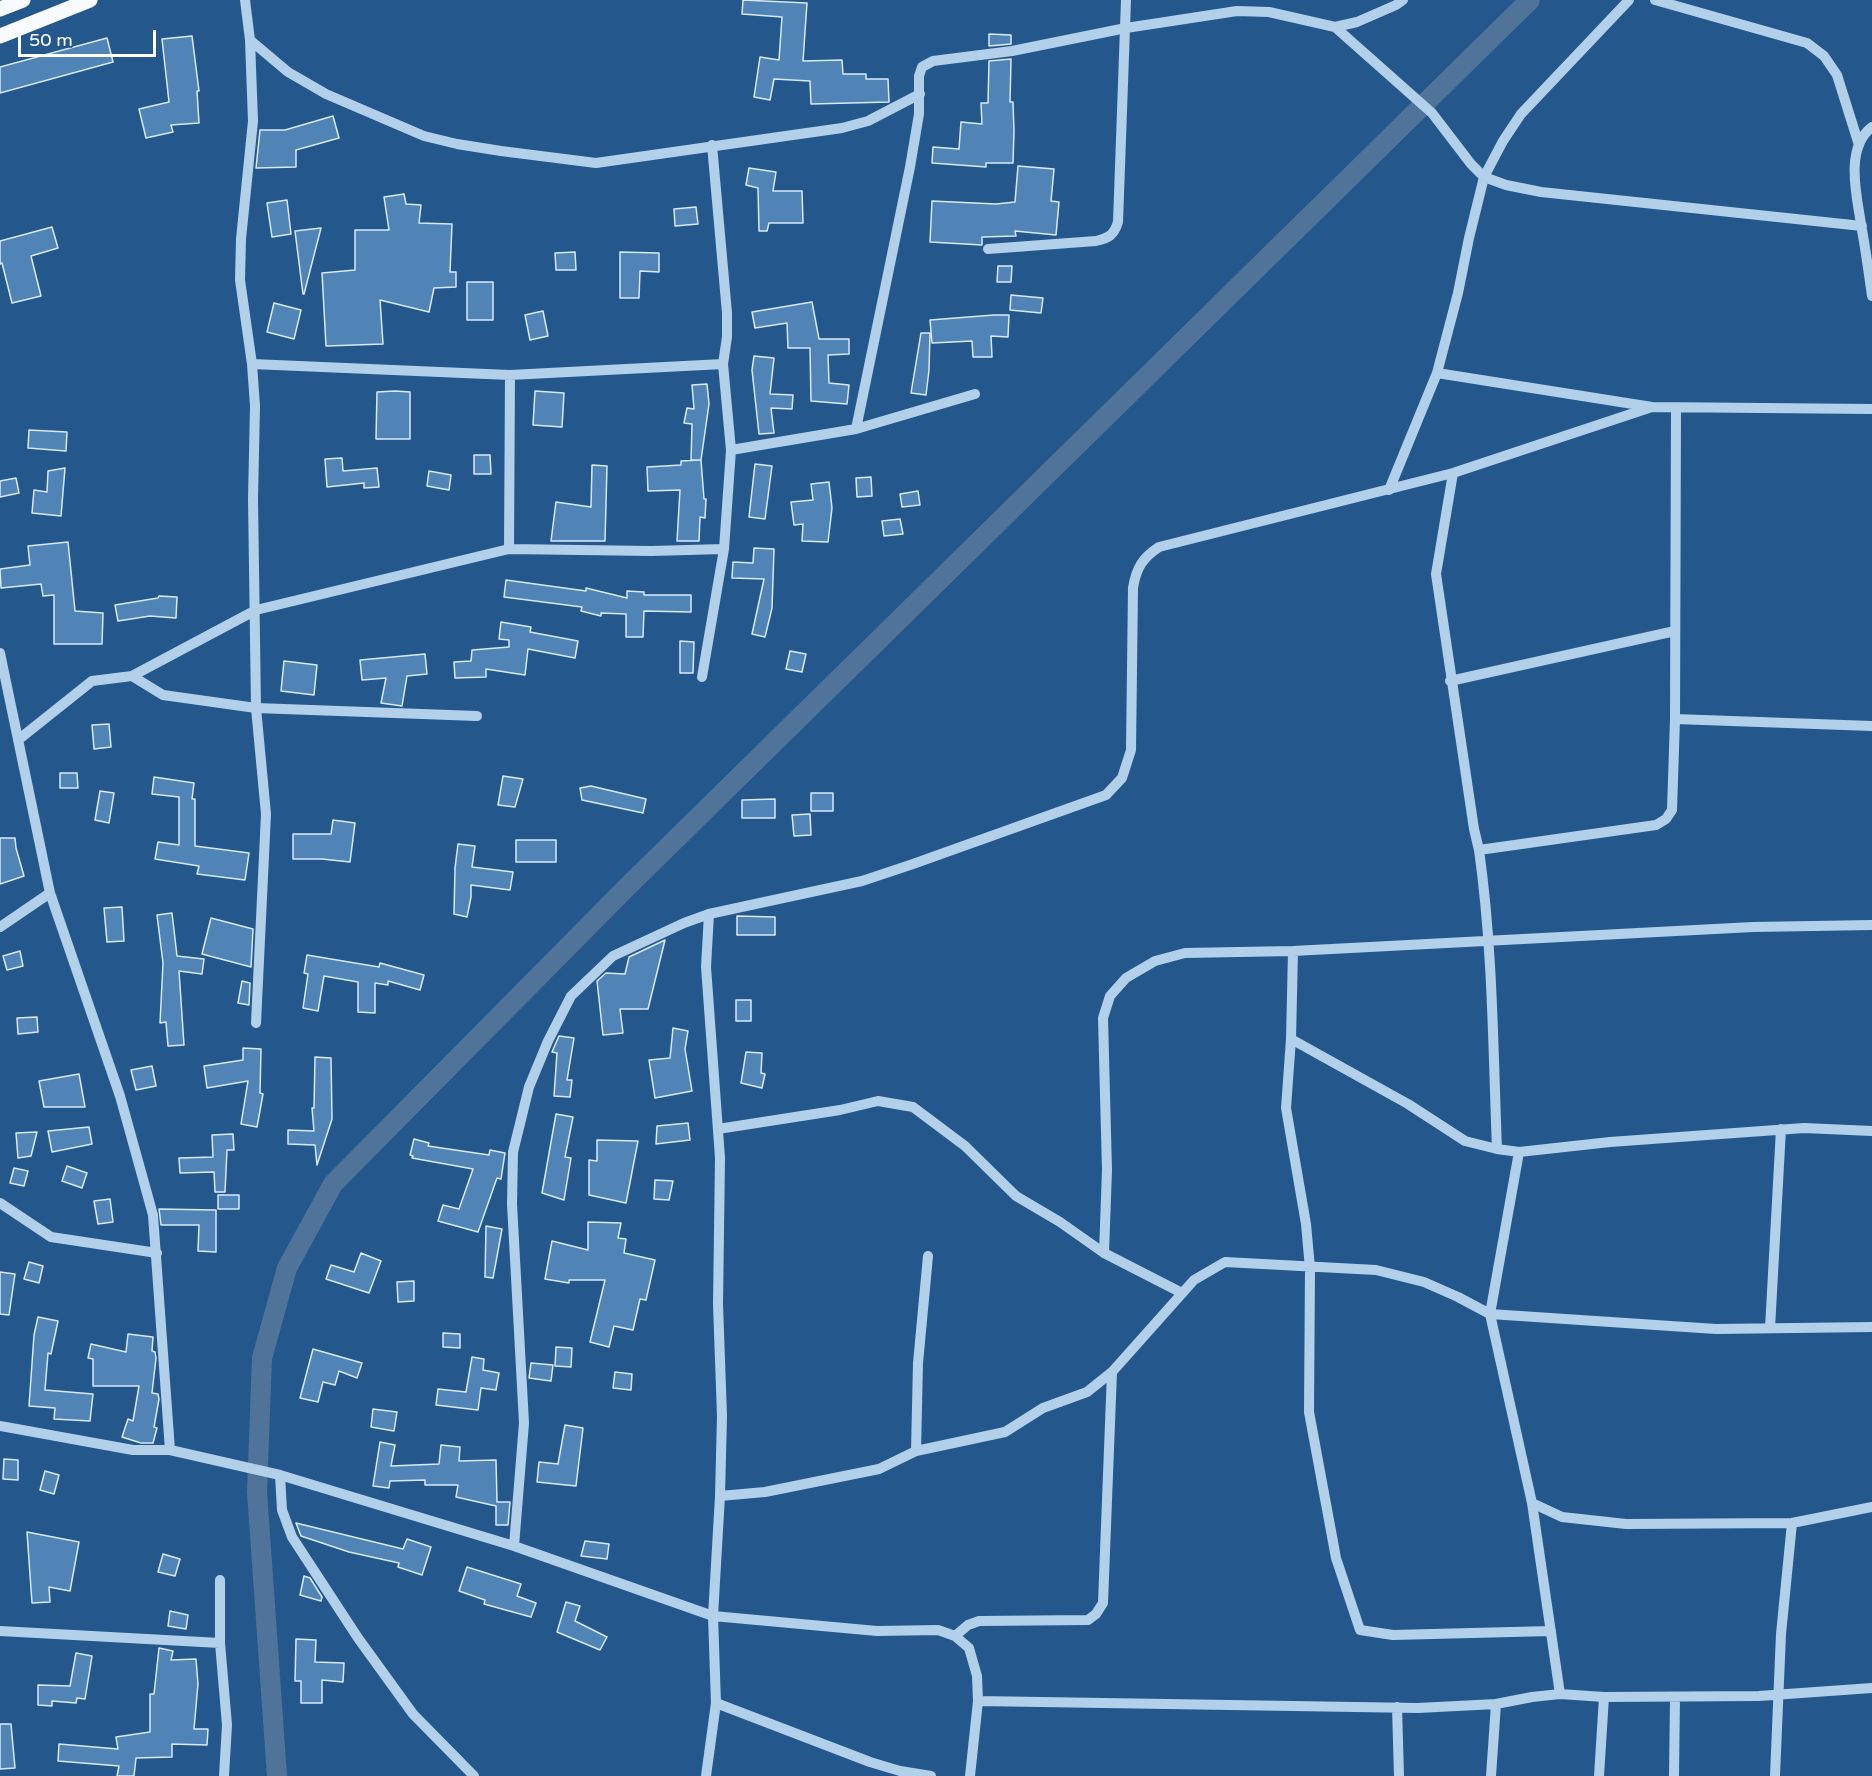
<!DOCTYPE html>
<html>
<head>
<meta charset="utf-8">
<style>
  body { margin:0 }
  #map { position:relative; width:1872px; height:1776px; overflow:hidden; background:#24588d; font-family:"Varela Round",sans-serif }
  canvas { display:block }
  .scale { position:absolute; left:18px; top:30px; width:138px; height:27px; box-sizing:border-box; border:3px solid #fff; border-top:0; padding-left:8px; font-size:18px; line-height:21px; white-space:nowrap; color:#fff; -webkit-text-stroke:4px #24588d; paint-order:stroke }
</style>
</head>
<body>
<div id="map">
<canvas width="1872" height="1776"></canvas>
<div class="scale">50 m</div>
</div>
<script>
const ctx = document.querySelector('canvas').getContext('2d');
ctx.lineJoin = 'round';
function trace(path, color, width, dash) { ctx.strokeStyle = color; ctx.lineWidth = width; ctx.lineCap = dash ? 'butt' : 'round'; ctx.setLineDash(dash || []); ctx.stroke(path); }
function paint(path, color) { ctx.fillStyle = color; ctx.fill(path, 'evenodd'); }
trace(new Path2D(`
  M277 1776 257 1492 262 1358 287 1268 333 1184 627 887 1530 0`), '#507499', 20);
const building = new Path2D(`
  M743 0 807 3 803 61 842 60 843 74H866V79H888L889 102 811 104 810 81 774 79 770 100 754 97 760 57 779 60 782 17 742 14Z
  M989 34 1011 35V44L989 46Z
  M192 36 199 91H197L199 123 171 125 173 132 146 138 139 109 169 102 162 39Z
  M107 38 113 62 0 93V67Z
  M1011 59 1010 102H1013L1014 131 1013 163H986V167L932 163 933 147 959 149 961 122 982 124 981 103H988L989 61Z
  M333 116 339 138 296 150V167L256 168 260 130H285Z
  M1018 166 1054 169 1051 201 1059 202 1056 235 1015 231 1016 236 982 237V245L930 242 932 201 996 204 1015 202Z
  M749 168 776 172 773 191H802L803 223H769L767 231H759L758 188 746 185Z
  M404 194 406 204 421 205 419 223 452 224 450 272H456V287L434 288 429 312 380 300 383 344 326 346 322 273 355 270V230H389L384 197Z
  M287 200 291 234 272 237 267 203Z
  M696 207 698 224 675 226 674 209Z
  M52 227 58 248 31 256 41 296 12 303 2 263 0 264V241Z
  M321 228 304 294H303L295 231Z
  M575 252 576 270H556L555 253Z
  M620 252 659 253V272L640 271 639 298H620Z
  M998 266H1012L1011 282H997Z
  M467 282H493V320H467Z
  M1011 295 1043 298 1041 313 1010 310Z
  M812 302 819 339H849V354L828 355 829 383 849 385 847 404 811 401 810 348H788L787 323 755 328 752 312Z
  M274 303 301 310 294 339 267 332Z
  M543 311 548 336 530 340 525 315Z
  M994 315H1009L1008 337 991 336 992 357H973L972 341 932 343 930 320Z
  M921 333H930L929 370 926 395 911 393Z
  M754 356 774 358 770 394 793 395 792 409 771 408 774 433 759 434 752 370Z
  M707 384 709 404 701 460 704 499H706L705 518 700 517 699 541H677L680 490 648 491 647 467 681 465V461L700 460H691L692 424 684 423 687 408 694 409 692 385Z
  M395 391 410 392V439H376L377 392Z
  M535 391 564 393 562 427 533 425Z
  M29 430 67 432 66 451 28 448Z
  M474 455H490L491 474H474Z
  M342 458 343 471 377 468 379 487 364 488V483L327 487 325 459Z
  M755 464 772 466 765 519 749 517Z
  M592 465 607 466 605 541H551L556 502 591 507Z
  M65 468 61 516 32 513 34 490 47 492 48 471Z
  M429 471 451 475 449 490 427 486Z
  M871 477 872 496 857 497 856 478Z
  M16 478 19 493 0 497V481Z
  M829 482 832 508 828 542 802 541 803 524 794 525 791 502 813 500 811 484Z
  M918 491 920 505 902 507 900 494Z
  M900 519 903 534 884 536 882 521Z
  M68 542 75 611 103 613 102 644H54V595L43 596 41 584 1 588 0 569 30 565 28 546Z
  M754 548 774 549 772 608 765 637 752 634 764 579 732 578 733 562 753 563Z
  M506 580 586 591V588L627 598V591L644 592V595H691V612L644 611 643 637H626V614L601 613V616L581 611 582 607 504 597Z
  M159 596 177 597 176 618 150 616 118 621 115 605 158 598Z
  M501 622 531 627 530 632 578 641 575 658 528 649 525 675 486 669V677L455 678 454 662 471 661 472 650 509 647V640L499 639Z
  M680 641 694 642 693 673H680Z
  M790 651 806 654 802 672 786 669Z
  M425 654 427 674 407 676 402 706 381 703 386 678 362 680 360 660Z
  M284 661 317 665 314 695 281 691Z
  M109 724 111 747 94 749 92 725Z
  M60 773H77L78 788H60Z
  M503 776 523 779 515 807 498 805Z
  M154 777 194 783 192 799H195V846L249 853 245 880 197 874 199 866 155 859 158 842 179 845V797L152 794Z
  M591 786 646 799 643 813 582 800 580 788Z
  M100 791 114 793 109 823 95 820Z
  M811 793H833V811H811Z
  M775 799V818H742V800Z
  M810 814 811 835 794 836 792 815Z
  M333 820 355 823 350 862 322 859H293V834H331Z
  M0 838H15L16 848 24 876 0 884Z
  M516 840H556V862H516Z
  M458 844 475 846 472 867 513 872 510 890 471 885V897L467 917 454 914 455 868Z
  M122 907 124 941 107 942 104 908Z
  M172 913 177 956 204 959 202 974 179 971 184 1045 168 1046 166 1022 160 1023 163 963 157 915Z
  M737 916 775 917V935H737Z
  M211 918 253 929 251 967 202 954Z
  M665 940 648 1009H620L623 1033 603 1035 597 981 606 973 625 974 629 957Z
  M20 951 23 966 7 970 3 956Z
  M307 955 379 967 380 963 424 975 420 990 388 981V985L375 983V1013L358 1012V982L324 976 318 1011 303 1008 308 974 304 973Z
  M242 981 250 983 249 1005 238 1003Z
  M736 1000H751V1021H736Z
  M37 1017 38 1032 18 1034 17 1018Z
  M673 1028 688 1031 685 1049 692 1091 655 1098 649 1060 670 1058Z
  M559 1036 574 1038 567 1080H572L570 1097 554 1096 557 1053 552 1052Z
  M243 1048 261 1049 260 1093 263 1094 257 1127 241 1124 248 1081 207 1088 204 1066 243 1060Z
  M746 1052 762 1053 761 1073 765 1074 762 1088 741 1083Z
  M315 1057 331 1058 332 1119 317 1165 315 1145 288 1144V1130L314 1131 312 1108H314Z
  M152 1066 156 1086 136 1090 131 1070Z
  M79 1074 85 1107H44L39 1081Z
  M556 1114 573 1117 565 1157 571 1158 564 1200 542 1193Z
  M688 1123 690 1140 656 1144 657 1126Z
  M89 1127 92 1144 52 1152 48 1131Z
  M37 1132 31 1156 18 1158 16 1133Z
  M233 1134 234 1150H227L225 1192H215L214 1172 180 1173 179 1158 213 1157 212 1135Z
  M414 1139 429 1143 428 1146 489 1155 490 1150 505 1153 501 1179 497 1178 478 1232 438 1221 443 1205 459 1209 473 1169 412 1158 413 1156 410 1155Z
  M597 1140 638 1141 626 1203 589 1195V1160L597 1161Z
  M67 1166 87 1173 82 1188 62 1181Z
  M14 1168 28 1171 24 1186 10 1183Z
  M655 1180 673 1181 669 1200 654 1199Z
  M218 1195H239V1209H218Z
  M110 1199 113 1222 98 1224 94 1201Z
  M159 1209 216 1210V1252L198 1251 199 1225H161Z
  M588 1222 621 1223 618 1238 626 1239 624 1253 655 1260 646 1300 640 1299 633 1330 614 1326 609 1347 590 1342 605 1280H569V1283L545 1279 552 1241 588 1250Z
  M486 1226 502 1229 493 1278 485 1277Z
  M361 1253 381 1261 369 1293 326 1279 331 1265 354 1272Z
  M29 1262 43 1266 39 1283 24 1279Z
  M0 1272 15 1274 9 1315 0 1314Z
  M414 1281V1301L398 1302 397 1282Z
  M38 1317 58 1321 51 1354 48 1353 45 1390 93 1394 90 1421 54 1419 55 1408 29 1406 34 1335Z
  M443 1333 460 1334V1348L443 1347Z
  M128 1334 153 1337 152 1351 155 1352 156 1358 152 1393 158 1394 159 1399 154 1427 157 1428 153 1443H141L122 1437 128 1419 133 1421 139 1386H93V1359L88 1358 91 1344 126 1352Z
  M556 1347 572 1348 571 1367 555 1366Z
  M313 1349 362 1363 357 1378 339 1371 335 1385 323 1382 318 1402 300 1398Z
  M472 1357 484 1359 483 1370 499 1373 496 1390 481 1388 478 1410 436 1405 438 1389 466 1392Z
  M531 1363 553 1365 551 1381 529 1378Z
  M615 1372 632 1374 631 1390 613 1388Z
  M373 1409 397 1412 394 1431 371 1427Z
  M565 1425 583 1428 576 1486 537 1482 539 1462 558 1464Z
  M380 1442 395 1445 391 1466 439 1464 441 1445 460 1447 459 1461 496 1460 497 1502H510L508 1525H496V1506L456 1497 458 1485H425V1480L390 1481 389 1488 373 1486Z
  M4 1459 18 1460V1480L3 1479Z
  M45 1471 59 1475 54 1494 40 1490Z
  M296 1523 403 1549 407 1539 431 1547 422 1575 398 1567 399 1563 349 1552 301 1536Z
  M27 1532 79 1542 70 1591 49 1587 50 1602 32 1603Z
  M585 1541 609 1544 607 1559 581 1556Z
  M163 1554 180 1559 175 1576 158 1572Z
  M467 1567 521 1584 517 1596 536 1603 531 1617 484 1604 485 1600 459 1591Z
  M304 1576 310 1578 322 1597 321 1601 300 1595Z
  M566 1602 580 1606 575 1621 607 1637 600 1650 557 1632Z
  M170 1611 188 1615 186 1629 168 1626Z
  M296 1639 316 1640 315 1662 344 1663 343 1682 322 1680V1703H301V1681H295Z
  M159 1648 173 1651 171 1660 196 1659 198 1684 194 1729H208L207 1745 172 1744V1757L136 1758 134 1776H117L119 1766 58 1761 59 1744 118 1749 116 1737 150 1732V1694H154Z
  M76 1653 92 1656 85 1699 77 1698 76 1703 52 1701V1706L38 1705V1685L70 1686Z
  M0 1724H11L15 1768 0 1769Z`);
paint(building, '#5084b6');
trace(building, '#d8e9f8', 1.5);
trace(new Path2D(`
  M245 0 250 40 253 121 241 239 240 280 252 364 255 406 253 499 256 708 266 814 256 1023
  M1655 0 1807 43 1824 56 1837 75 1859 145
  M1335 27 1432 113 1471 164 1484 177 1506 185 1541 192 1862 226
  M250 40 288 72 326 94 424 136 457 144 501 151 596 163 842 128 868 121 920 94
  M1872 127C1843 149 1858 201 1862 230 1866 252 1869 274 1872 296
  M988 249 1096 241C1109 238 1114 235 1118 222L1126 0
  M252 364 510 375 723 364
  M1437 373 1652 407 1872 409
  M856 429 910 167 919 114V76L922 67 933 61 1012 51 1126 28 1237 11 1269 12 1335 27 1357 22 1396 5 1403 0
  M731 450 856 429 975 394
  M1453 473 1436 574 1474 829 1479 850
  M1389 490 1437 373 1458 293 1469 238 1484 177 1503 141 1521 114 1629 0
  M509 549 510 375
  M0 653 50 893 120 1096 153 1215 170 1450
  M132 676 163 695 256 708 477 716
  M702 677 724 549 731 450 723 364 727 337V313L712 145
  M1450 681 1675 631
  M1675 719 1872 726
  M18 740 92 681 132 676 256 610 509 549 651 551 724 549
  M0 927 50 893
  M1293 951 1291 1039 1286 1108 1306 1224 1310 1268 1309 1412 1336 1558 1360 1630 1393 1635 1551 1631
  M1291 1039 1408 1104 1465 1141 1497 1149 1519 1152 1610 1142 1804 1128 1872 1131
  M718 1129 840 1110 878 1101 913 1107 965 1146 1016 1196 1060 1222 1104 1253 1182 1293
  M1497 1149C1493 1050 1493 949 1479 850L1656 825 1666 819 1672 810 1675 719 1676 408
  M1519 1152 1490 1314 1532 1503 1560 1694
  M0 1203 51 1237 157 1253
  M1104 1253 1107 1170 1103 1018 1110 996 1126 978 1155 961 1185 953 1293 951 1753 927 1872 925
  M1770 1328 1781 1129
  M0 1426 133 1450H170L280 1475 514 1546 713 1616 877 1631 938 1630 955 1636 969 1648 977 1676 978 1701 970 1776
  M916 1451 918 1363 928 1256
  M280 1475 282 1510 292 1537 358 1638 413 1714 474 1776
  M720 1496 765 1492 879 1469 916 1451 1005 1432 1043 1408 1087 1392 1112 1372 1194 1280 1225 1262 1376 1270 1424 1282 1458 1297 1490 1314 1716 1329 1872 1327
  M1532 1503 1562 1517 1626 1524 1792 1523 1872 1507
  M514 1546 524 1423 512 1204 513 1152 529 1087 548 1041 571 996 613 956 684 923 709 914
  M220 1580V1643L227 1725 224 1776
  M0 1631 220 1643
  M955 1636 968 1625 979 1621 1088 1620 1096 1614 1103 1603 1112 1372
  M978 1701 1418 1708 1496 1704 1532 1697 1560 1694 1604 1697 1759 1696 1872 1688
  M716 1703 870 1762 900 1771 931 1776
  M1397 1707 1399 1776
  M706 1776 716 1703 713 1616 720 1496 722 1416 718 1304 720 1158 706 967 709 914 862 881 913 864 1106 795 1122 778 1131 750 1133 588C1136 569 1142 558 1159 547L1453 473 1652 407
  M1491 1776 1496 1704
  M1599 1776 1604 1697
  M1674 1776 1675 1697
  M1775 1776 1781 1634 1792 1523`), '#b3d0eb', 10);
trace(new Path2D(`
  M0 9 23 0
  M0 36 90 0`), '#f8fbff', 15);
</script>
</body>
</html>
